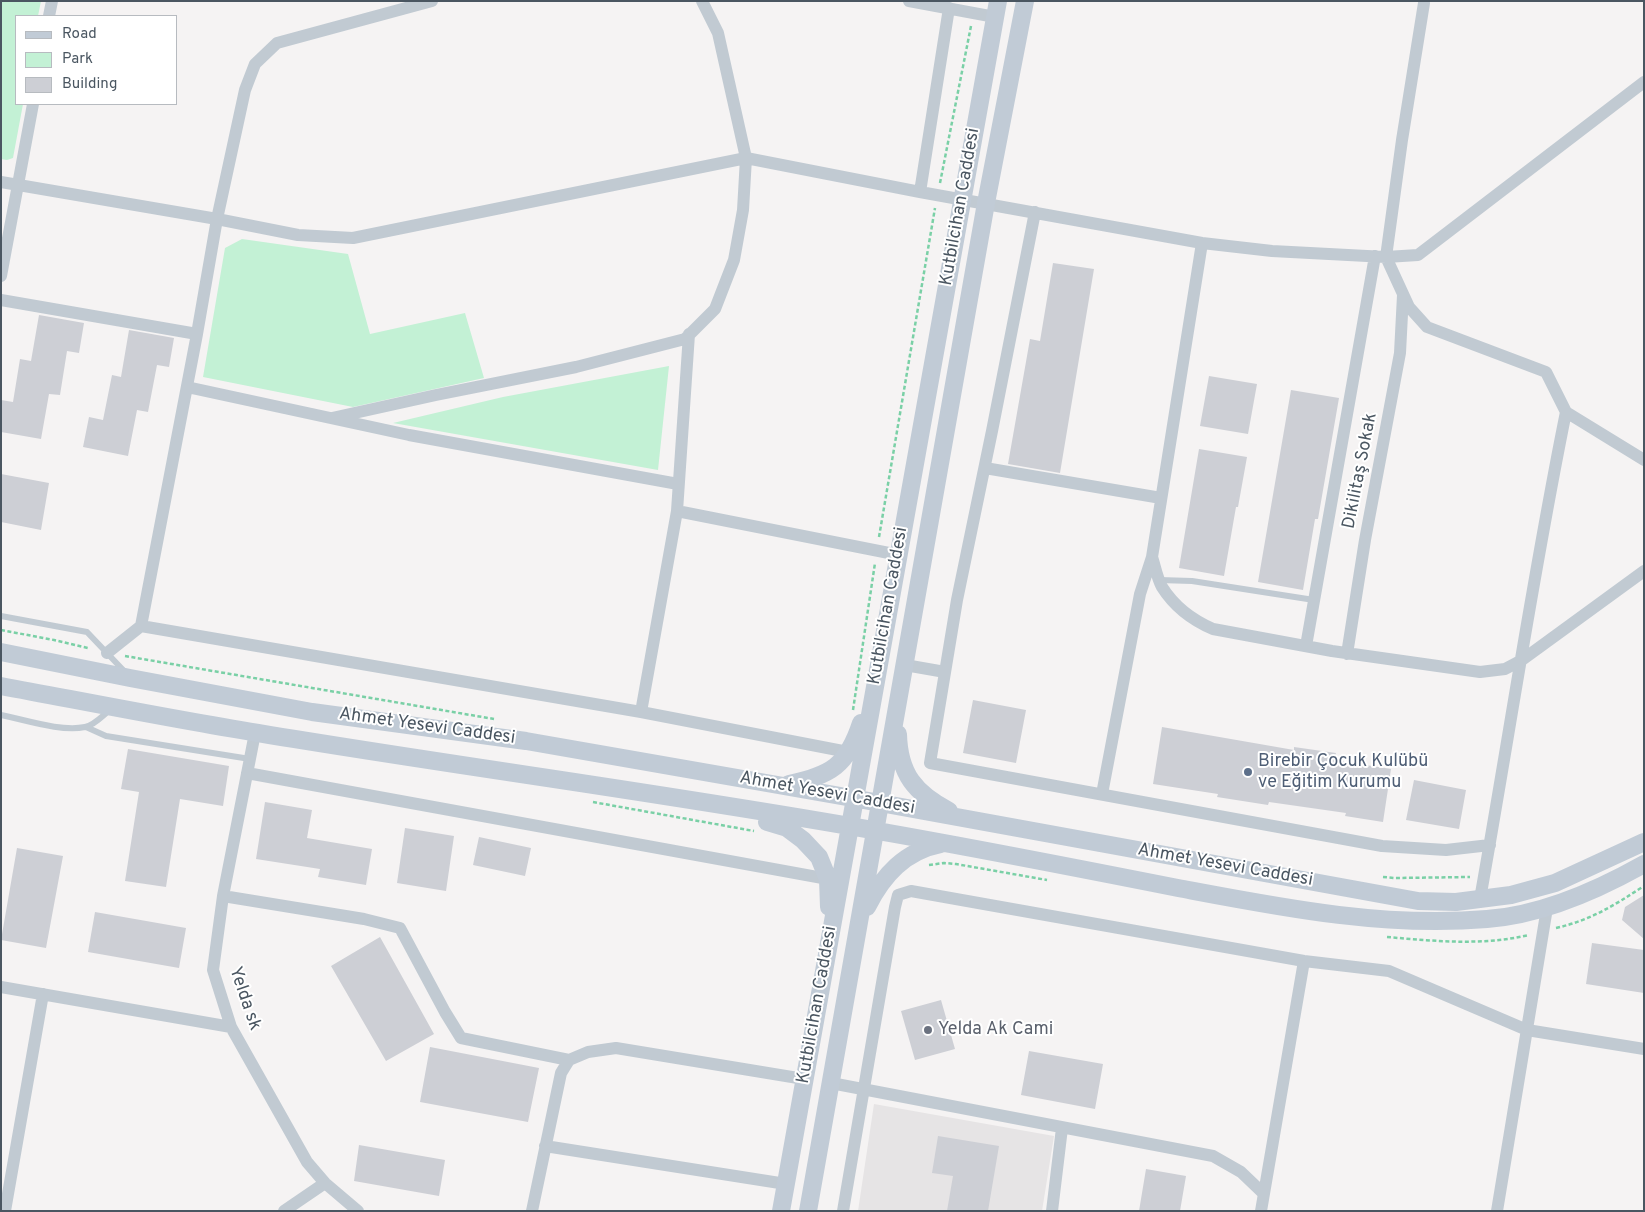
<!DOCTYPE html>
<html>
<head>
<meta charset="utf-8">
<style>
  body { margin:0 }
  #map { position:relative; width:1645px; height:1212px; overflow:hidden; background:#f5f3f3; font-family:Overpass,sans-serif }
  canvas { display:block }
  .frame { position:absolute; inset:0; border:2px solid #4a5661; pointer-events:none }
  .legend { position:absolute; left:15px; top:15px; width:162px; height:90px; box-sizing:border-box; background:#fff; border:1px solid #b7bbc0; margin:0; padding:6px 9px; list-style:none; font-size:15px; color:#4a5661 }
  .legend li { display:flex; align-items:center; gap:10px; height:25px }
  .legend b { width:25px; border:1px solid #b7bbc0 }
</style>
</head>
<body>
<div id="map">
<canvas width="1645" height="1212"></canvas>
<div class="frame"></div>
<ul class="legend">
<li><b style="height:6px;background:#c1cbd6"></b>Road</li>
<li><b style="height:14px;background:#c3f1d5"></b>Park</li>
<li><b style="height:14px;background:#cdcfd5"></b>Building</li>
</ul>
</div>
<script>
const ctx = document.querySelector('canvas').getContext('2d');
ctx.lineJoin = 'round';
function paint(path, color) { ctx.fillStyle = color; ctx.fill(path, 'evenodd'); }
function trace(path, color, width, dash) { ctx.strokeStyle = color; ctx.lineWidth = width; ctx.lineCap = dash ? 'butt' : 'round'; ctx.setLineDash(dash || []); ctx.stroke(path); }
function write(font, color, halo, rows, align = 'center') {
  ctx.font = font + ' Overpass,sans-serif'; ctx.lineWidth = 4; ctx.setLineDash([]); ctx.textBaseline = 'middle'; ctx.strokeStyle = halo; ctx.fillStyle = color; for (const [text, x, y, turn = 0] of rows) {
    ctx.save(); ctx.translate(x, y); ctx.rotate((+turn || 0) * Math.PI / 180); ctx.textAlign = isNaN(turn) ? turn : align; if (halo) ctx.strokeText(text, 0, 0); ctx.fillText(text, 0, 0); ctx.restore();
  }
}
paint(new Path2D(`
  M874 1104 1054 1136 1042 1211H858Z`), '#e6e4e5');
paint(new Path2D(`
  M1 1H41L38 16H16V104H23L13 158 7 160 1 159Z
  M242 239 348 254 370 334 465 313 484 378 353 407 203 377 225 248Z
  M669 366 658 470 393 423 503 397Z`), '#c3f1d5');
paint(new Path2D(`
  M1053 263 1094 269 1060 473 1008 464 1030 339 1040 341Z
  M39 315 84 323 79 353 67 351 60 395 49 394 41 439 1 432V400L13 402 20 359 31 361Z
  M129 330 174 338 169 367 157 365 148 412 137 410 128 456 83 447 89 417 103 420 112 375 121 377Z
  M1209 376 1257 384 1248 434 1200 426Z
  M1291 390 1339 398 1318 519H1315L1303 590 1258 582Z
  M1199 449 1247 457 1238 507H1236L1224 576 1179 568Z
  M1 474 49 483 41 530 1 522Z
  M973 700 1026 710 1016 763 963 753Z
  M1162 727 1294 750V747L1336 753 1334 760 1391 769 1383 822 1345 816 1346 813 1269 802 1268 805 1217 797 1218 794 1153 784Z
  M128 749 229 766 223 806 180 799 166 887 125 881 139 792 121 789Z
  M1414 780 1466 790 1459 829 1406 820Z
  M265 802 312 810 307 838 372 849 366 885 318 877 320 869 256 859Z
  M405 828 454 836 446 891 397 883Z
  M479 837 531 848 525 876 473 865Z
  M17 848 63 856 46 948 1 940Z
  M1644 895V939L1622 920 1625 907Z
  M95 912 186 928 179 968 88 952Z
  M380 937 434 1034 386 1061 331 966Z
  M1592 943 1644 950V993L1586 984Z
  M941 1000 955 1049 915 1060 901 1011Z
  M430 1047 539 1068 528 1122 420 1102Z
  M1029 1051 1103 1064 1095 1109 1021 1095Z
  M938 1136 999 1146 988 1211H947L953 1176 932 1173Z
  M359 1145 445 1160 439 1196 354 1181Z
  M1146 1169 1186 1176 1180 1211H1139Z`), '#cdcfd5');
trace(new Path2D(`
  M940 183 971 26
  M879 537 935 208
  M1 630 54 640 88 648
  M125 656 494 719
  M853 710 875 563
  M593 802 754 831
  M929 865 944 863 956 864 1047 880
  M1383 877 1394 878 1470 877
  M1556 928C1591 920 1613 906 1644 886
  M1387 937C1434 941 1482 946 1529 935`), '#7ad0a6', 2.5, [4, 2.5]);
trace(new Path2D(`
  M1159 580 1192 581 1314 600
  M1 616 87 632 125 672
  M1 715C26 720 61 732 85 727 95 725 103 715 111 709
  M86 727 106 736 250 759`), '#c1cad2', 6);
trace(new Path2D(`
  M909 1 995 17
  M49 16 52 1
  M1 182 217 219 298 235 353 238 746 158 920 192 1202 243 1272 251 1386 257 1418 255 1644 82
  M920 192 949 8
  M1035 212 992 431 957 600 930 763 1382 846 1446 850 1490 845
  M1386 257 1409 307 1427 327 1546 372 1566 412 1644 460
  M1386 257 1402 140 1424 3
  M1 276 33 104
  M1 300 197 334
  M187 387 409 435 678 484
  M332 418 436 395 576 367 685 339 715 309 734 260 743 210 746 158 718 33 702 1
  M985 468 1161 498
  M677 511 899 555
  M1152 557C1155 566 1157 578 1162 587 1174 606 1192 620 1213 629L1332 651 1480 672 1505 669 1522 660 1644 571
  M141 626 641 712 848 752
  M1306 646 1375 256
  M107 653 141 626 197 334 217 219 245 90 255 64 277 43 432 1
  M1347 654 1365 540 1400 353 1403 295
  M905 665 945 672
  M641 712 677 511 689 334
  M255 733 223 896 213 970 231 1027 307 1162 325 1183 358 1211
  M247 773 828 879
  M1102 794 1140 594 1152 557 1202 243
  M223 896 364 919 400 928 445 1012 461 1038 569 1060
  M1480 899C1509 737 1533 574 1566 412
  M1 987 231 1027
  M831 1083 1213 1156 1241 1172 1264 1194
  M545 1146 786 1184
  M5 1211 43 994
  M284 1211 325 1183
  M532 1211 561 1073 569 1060 588 1052 616 1048 804 1079
  M843 1211 895 907 898 895 911 891 1304 961 1389 971 1527 1030 1644 1049
  M1052 1211 1062 1128
  M1261 1211 1304 961
  M1497 1211 1547 908`), '#c1cad2', 12);
trace(new Path2D(`
  M1 652 130 678 312 712 526 741 858 799 1418 901 1456 902 1511 895 1555 883 1644 842
  M1 686C87 702 172 719 258 733 468 768 679 795 889 833 985 850 1082 869 1178 888 1279 907 1383 928 1487 919 1542 915 1596 891 1644 864
  M898 734C899 774 915 793 949 811
  M789 784C831 775 847 766 861 723
  M767 822 787 828 803 840 819 857 828 879 829 907
  M867 907C883 875 905 851 941 844
  M781 1211 998 1
  M808 1211 986 203 1025 1`), '#c1cbd6', 18);
for (const [x, y, r, color] of [
  [1248,772,5,"#5c6f8a"],
  [928,1030,5,"#6b7280"]
]) { const dot = new Path2D(); dot.arc(x, y, r, 0, 2 * Math.PI); ctx.fillStyle = color; ctx.fill(dot); trace(dot, '#fff', 2); }
write('18px', '#4a5661', '#fff', [
  ["Kutbilcihan Caddesi",961,207,-80],
  ["Dikilitaş Sokak",1361,471,-79],
  ["Kutbilcihan Caddesi",889,606,-80],
  ["Ahmet Yesevi Caddesi",427,727,8],
  ["Ahmet Yesevi Caddesi",827,794,10],
  ["Ahmet Yesevi Caddesi",1225,866,10],
  ["Yelda sk",244,999,71],
  ["Kutbilcihan Caddesi",818,1005,-80]
]);
write('18px', '#4e5e75', '#fff', [
  ["Birebir Çocuk Kulübü",1258,762],
  ["ve Eğitim Kurumu",1258,783]
], 'left');
write('18px', '#5b616d', '#fff', [
  ["Yelda Ak Cami",938,1030]
], 'left');
</script>
</body>
</html>
